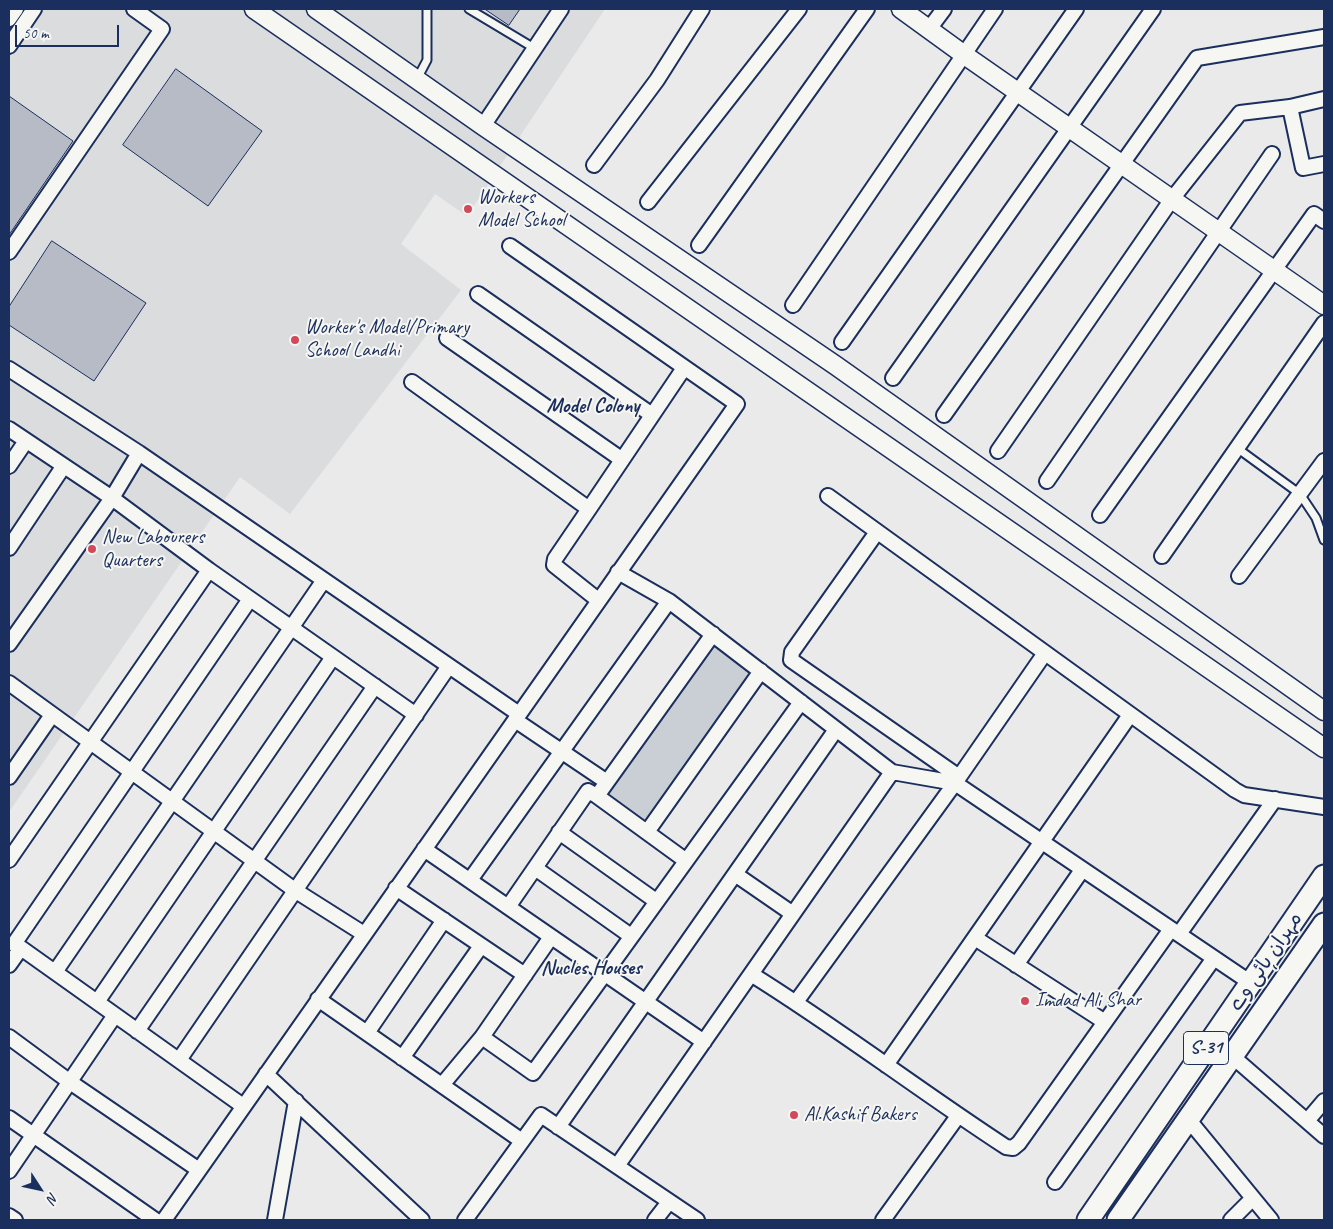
<!DOCTYPE html>
<html>
<head>
<meta charset="utf-8">
<style>
  body { margin:0 }
  #map { position:relative; width:1333px; height:1229px; overflow:hidden; background:#e9eae9; font-family:Caveat,sans-serif }
  canvas { display:block }
  .frame { position:absolute; inset:0; border:10px solid #1b2f5e; pointer-events:none }
  .north { position:absolute; left:15px; top:1164px; width:50px; height:50px; -webkit-text-stroke:4px #f6f6f2; paint-order:stroke; rotate:125deg; font-size:14px; font-weight:700; line-height:20px; text-align:center; color:#1b2f5e }
  .north::after { content:''; display:block; margin:auto; width:18px; height:22px; background:#1b2f5e; clip-path:polygon(50% 0,100% 100%,50% 72%,0 100%) }
  .scale { position:absolute; left:15px; top:25px; width:104px; height:22px; box-sizing:border-box; border:2px solid #1b2f5e; border-top:0; padding-left:6px; font-size:15px; line-height:18px; white-space:nowrap; color:#1b2f5e; -webkit-text-stroke:4px #f6f6f2; paint-order:stroke }
</style>
</head>
<body>
<div id="map">
<canvas width="1333" height="1229"></canvas>
<div class="frame"></div>
<div class="north">N</div>
<div class="scale">50 m</div>
</div>
<script>
const ctx = document.querySelector('canvas').getContext('2d');
ctx.lineJoin = 'round';
function paint(path, color) { ctx.fillStyle = color; ctx.fill(path, 'evenodd'); }
function trace(path, color, width, dash) { ctx.strokeStyle = color; ctx.lineWidth = width; ctx.lineCap = dash ? 'butt' : 'round'; ctx.setLineDash(dash || []); ctx.stroke(path); }
function write(font, color, halo, rows, align = 'center') {
  ctx.font = font + ' Caveat,"Playpen Sans Arabic",sans-serif'; ctx.lineWidth = 4; ctx.setLineDash([]); ctx.textBaseline = 'middle'; ctx.strokeStyle = halo; ctx.fillStyle = color; for (const [text, x, y, turn = 0] of rows) {
    ctx.save(); ctx.translate(x, y); ctx.rotate((+turn || 0) * Math.PI / 180); ctx.textAlign = isNaN(turn) ? turn : align; if (halo) ctx.strokeText(text, 0, 0); ctx.fillText(text, 0, 0); ctx.restore();
  }
}
paint(new Path2D(`
  M9 9H605L520 136 521 141 518 139 467 216 435 194 401 244 461 290 290 514 240 477 9 812Z`), '#dadcde');
paint(new Path2D(`
  M715 641 753 671 646 826 601 795Z`), '#caced5');
const building = new Path2D(`
  M485 9H520L509 25Z
  M176 69 262 131 208 206 123 145Z
  M9 96 73 141 9 235Z
  M52 241 146 303 94 381 9 325V307Z`);
paint(building, '#b6bbc6');
trace(building, '#1b2f5e', 1);
const service = new Path2D(`
  M469 9 534 48
  M417 79 427 60V9
  M1237 448 1300 494 1316 518 1324 540`);
const minor = new Path2D(`
  M9 19 16 9
  M929 29 944 9
  M9 46 34 9
  M1290 107 1303 168 1324 164
  M483 126 561 9
  M594 165 657 80 702 9
  M648 202 799 9
  M699 245 867 9
  M9 252 162 29 134 9
  M478 294 652 415
  M793 305 995 9
  M447 338 621 459
  M842 342 1076 9
  M9 369 139 453 519 714
  M893 378 1153 9
  M412 382 589 509 684 368
  M944 415 1197 58 1324 37
  M9 429 112 498 209 570 416 715
  M998 451 1172 199 1240 113 1290 107 1324 99
  M9 466 26 441
  M1047 481 1272 154
  M828 496 1235 790 1244 795 1324 807
  M589 509 555 559 554 565 598 600
  M1100 515 1314 214 1324 221
  M877 532 792 652 791 660 959 777
  M9 548 63 467
  M1162 556 1324 323
  M618 572 669 601 892 772 955 783 1251 983
  M1239 576 1324 461
  M9 644 112 498 139 453
  M9 683 296 891 364 934
  M515 720 607 782
  M9 777 52 715
  M559 832 656 901
  M647 832 761 671
  M424 849 704 1042
  M9 860 209 570
  M685 860 597 796 713 634
  M535 868 631 936
  M735 874 793 914
  M470 880 669 601
  M396 888 525 975
  M508 907 588 791 597 796
  M1179 934 1275 799
  M551 937 482 1037 533 1073 801 702
  M975 938 1105 1022
  M14 944 250 599
  M9 965 21 948 243 1106
  M1016 965 1082 870
  M55 972 324 580
  M751 974C838 1028 920 1091 1006 1147L1013 1148 1019 1143 1171 929
  M318 999 522 1141
  M97 1002 333 657
  M796 1002 955 783 1045 653
  M137 1031 375 686
  M367 1033 444 920
  M9 1037 70 1082 199 1170
  M1232 1056 1324 1136
  M402 1058 481 946
  M179 1060 449 666
  M886 1065 1130 715
  M266 1074 422 1220
  M442 1085 482 1037
  M9 1118 155 1220
  M1188 1119 1271 1220
  M1307 1121 1324 1101
  M558 1127 835 731
  M617 1166 892 772
  M9 1171 115 1015
  M1055 1182 1214 958
  M9 1216 15 1220
  M164 1220 737 404 510 246
  M275 1220 296 1101
  M465 1220 541 1115 697 1220
  M655 1220 669 1202
  M883 1220 958 1116
  M1231 1220 1253 1198`);
const tertiary = new Path2D(`
  M254 9 1324 748
  M316 9 483 126 835 365 1324 711
  M901 9 963 54 1324 305`);
const primary = new Path2D(`
  M1088 1220 1324 876
  M1118 1220 1324 924`);
trace(service, '#1b2f5e', 11);
trace(minor, '#1b2f5e', 18);
trace(tertiary, '#1b2f5e', 21);
trace(primary, '#1b2f5e', 25);
trace(service, '#f6f6f2', 7);
trace(minor, '#f6f6f2', 14);
trace(tertiary, '#f6f6f2', 18);
trace(primary, '#f6f6f2', 21);
for (const [x, y, r, color] of [
  [468,209,5,"#d1495b"],
  [295,340,5,"#d1495b"],
  [92,549,5,"#d1495b"],
  [1025,1001,5,"#d1495b"],
  [794,1115,5,"#d1495b"]
]) { const dot = new Path2D(); dot.arc(x, y, r, 0, 2 * Math.PI); ctx.fillStyle = color; ctx.fill(dot); trace(dot, '#f6f6f2', 2); }
for (const [x, y, w] of [
  [1206,1048,45]
]) { const box = new Path2D(); box.roundRect(x - w / 2, y - 16.5, w, 33, 4); ctx.fillStyle = '#f6f6f2'; ctx.fill(box); trace(box, '#1b2f5e', 1); }
write('bold 19px', '#1b2f5e', null, [
  ["S-31",1206,1048]
]);
write('20px', '#1b2f5e', '#f6f6f2', [
  ["Workers",478,198],
  ["Model School",478,221],
  ["Worker's Model/Primary",305,328],
  ["School Landhi",305,351],
  ["New Labourers",102,538],
  ["Quarters",102,561],
  ["Imdad Ali Shar",1035,1001],
  ["Al.Kashif Bakers",804,1115]
], 'left');
write('20px', '#1b2f5e', '#f6f6f2', [
  ["مہران ہائی وے",1266,962,-56]
]);
write('bold 21px', '#1b2f5e', '#f6f6f2', [
  ["Model Colony",593,406],
  ["Nucles Houses",591,968]
]);
</script>
</body>
</html>
